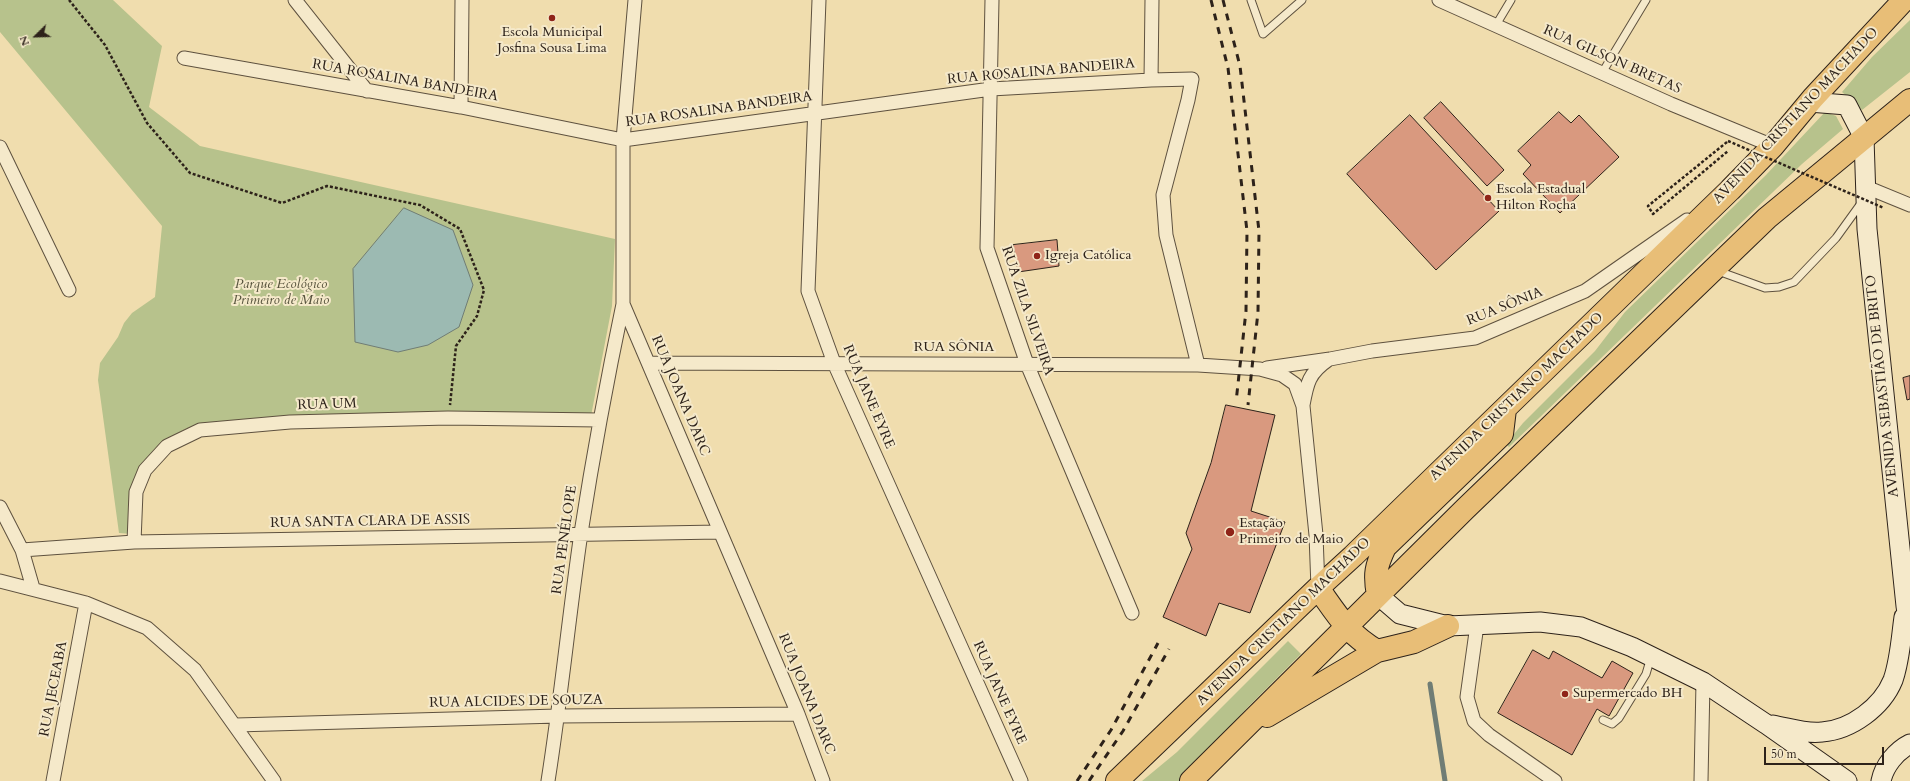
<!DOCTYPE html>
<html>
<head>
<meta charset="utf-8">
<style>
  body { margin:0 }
  #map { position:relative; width:1910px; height:781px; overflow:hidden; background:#f0ddae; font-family:Cardo,serif }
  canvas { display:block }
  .north { position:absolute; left:16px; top:16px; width:40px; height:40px; -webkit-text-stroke:3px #f5e9ca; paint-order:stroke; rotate:247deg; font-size:11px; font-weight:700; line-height:16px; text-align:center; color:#2d221a }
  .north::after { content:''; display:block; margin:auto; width:14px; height:18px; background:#2d221a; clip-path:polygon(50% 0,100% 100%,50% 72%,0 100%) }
  .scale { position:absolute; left:1764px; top:747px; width:120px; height:18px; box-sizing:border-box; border:2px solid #2d221a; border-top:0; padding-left:5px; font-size:12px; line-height:14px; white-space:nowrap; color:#2d221a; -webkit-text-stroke:3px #f5e9ca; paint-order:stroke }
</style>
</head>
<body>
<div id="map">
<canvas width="1910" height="781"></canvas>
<div class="north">N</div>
<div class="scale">50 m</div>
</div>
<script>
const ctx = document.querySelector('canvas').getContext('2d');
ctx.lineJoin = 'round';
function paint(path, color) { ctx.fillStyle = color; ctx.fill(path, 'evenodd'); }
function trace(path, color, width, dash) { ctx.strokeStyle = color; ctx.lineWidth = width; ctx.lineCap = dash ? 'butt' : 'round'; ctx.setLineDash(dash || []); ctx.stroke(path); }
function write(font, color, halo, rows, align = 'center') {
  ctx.font = font + ' Cardo,serif'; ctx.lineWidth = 4; ctx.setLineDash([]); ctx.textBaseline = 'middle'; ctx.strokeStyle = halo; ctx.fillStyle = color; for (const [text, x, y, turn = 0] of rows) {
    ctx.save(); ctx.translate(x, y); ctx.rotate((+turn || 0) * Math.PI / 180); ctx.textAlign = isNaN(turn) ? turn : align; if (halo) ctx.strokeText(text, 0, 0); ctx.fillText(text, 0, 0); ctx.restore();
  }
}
paint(new Path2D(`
  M0 0H113L162 46 149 107 200 146 615 239 612 306 591 416 221 423 185 429 166 441 150 456 131 534 119 533 98 380 100 363 118 337 124 323 132 313 155 297 162 226 0 32Z
  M1910 20V72L1862 110 1842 92 1872 57Z
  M1825 112 1836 116 1843 129 1802 164 1509 447 1506 444 1523 423 1595 351 1625 312 1766 175Z
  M1288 641 1301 654 1248 707 1180 781H1142L1177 752Z`), '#b7c28c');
const water = new Path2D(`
  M404 208 453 230 473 285 459 327 428 345 398 352 355 342 353 269Z`);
paint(water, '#9cbab2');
trace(water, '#707d75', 1);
trace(new Path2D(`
  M1430 684 1445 781`), '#707d75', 5);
const building = new Path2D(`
  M1441 102 1504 170 1487 186 1424 118Z
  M1559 112 1571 123 1579 115 1619 157 1560 213 1523 174 1531 165 1518 151Z
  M1410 115 1499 211 1436 270 1347 174Z
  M1057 240 1059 266 1018 272 1013 245Z
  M1910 376V399L1907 400 1903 378Z
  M1226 405 1275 415 1251 511 1285 522 1250 613 1219 603 1206 636 1163 617 1192 549 1186 533 1211 463Z
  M1533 650 1549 659 1553 651 1602 678 1612 661 1633 673 1609 716 1597 709 1572 755 1498 713Z`);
paint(building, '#d9997f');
trace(building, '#2d221a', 1);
const lane = new Path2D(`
  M1251 0 1263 34 1302 0
  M1496 25 1511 0
  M1602 73 1646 0
  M1718 271 1765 288 1779 287 1794 282 1836 238 1862 202
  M1603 720 1612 724 1619 718 1646 674 1651 657`);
const street = new Path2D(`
  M295 0 367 91
  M635 0 623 140V304L798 714 823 781
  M819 0 808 291 834 363 1021 781
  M992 0 987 248 1027 364 1132 613
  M1439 0 1671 104 1773 146
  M184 58 461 107 623 140 991 89 1151 80 1192 79 1188 100 1163 195 1166 235 1198 365
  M1151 80 1152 0
  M461 107 462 0
  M0 147 69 290
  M1866 187 1910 205
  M649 363 1198 365 1260 369 1282 375 1295 384 1303 406 1316 535 1318 588
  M1267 368 1330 359 1372 351 1475 338 1585 291 1687 220
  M1303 405C1307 383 1309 373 1328 360
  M0 507 22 550 33 588
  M134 542 136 492 145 470 167 446 200 430 290 422 448 418 599 420
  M22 550 134 542 719 532
  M0 581 86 603 147 628 195 670 274 781
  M1477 625 1467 697 1474 721 1489 735 1555 781
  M236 725 558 716 798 714
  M53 781 86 603
  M548 781C561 699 569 615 581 533 593 456 607 380 623 304
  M1701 781 1703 682`);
const secondary = new Path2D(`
  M1809 102 1847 105 1864 138 1867 229 1906 606 1910 633
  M1378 595 1400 614 1448 626 1540 622 1581 627 1632 647 1703 682 1766 724 1847 781
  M1773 725C1789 728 1806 734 1822 732 1851 730 1882 707 1893 680 1900 660 1901 638 1904 617
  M1881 781C1884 766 1896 751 1910 744`);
const highway = new Path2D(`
  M1318 588C1338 616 1347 633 1377 651
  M1378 595C1374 574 1376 566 1385 547L1502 434 1505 409
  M1267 716 1377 651 1414 642 1448 626
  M1117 781 1318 588 1353 556 1730 190 1773 146 1813 98 1904 0
  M1191 781 1465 509 1767 218 1910 100`);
trace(lane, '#5e513f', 9);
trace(street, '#5e513f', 15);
trace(secondary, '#2d221a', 21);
trace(highway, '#2d221a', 24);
trace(new Path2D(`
  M69 0 105 45 147 123 190 173 282 203 327 186 420 205 460 229 484 290 477 316 456 346 450 405
  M1727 142 1648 206 1653 214 1728 151`), '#2d221a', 2.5, [3, 2]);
trace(lane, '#f5e9ca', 7);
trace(street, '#f5e9ca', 13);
trace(secondary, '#f5e9ca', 19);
trace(highway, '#e8be77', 22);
trace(new Path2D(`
  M1211 0 1228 68 1247 231 1246 311 1236 402
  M1223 0 1240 66 1259 231 1258 312 1248 405
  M1077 781 1111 730 1158 643
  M1089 781 1123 731 1169 649`), '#2d221a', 3, [7, 7]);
trace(new Path2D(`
  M1728 141 1884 208`), '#2d221a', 2.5, [3, 2]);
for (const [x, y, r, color] of [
  [552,18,4,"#8f2418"],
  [1488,198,4,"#8f2418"],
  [1037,256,4,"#8f2418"],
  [1230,532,5,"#8f2418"],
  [1565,694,4,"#8f2418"]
]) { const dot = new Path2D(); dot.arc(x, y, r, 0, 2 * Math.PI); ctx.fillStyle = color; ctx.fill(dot); trace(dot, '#f5e9ca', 1.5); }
write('14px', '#2d221a', '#f5e9ca', [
  ["Escola Municipal",552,33,"center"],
  ["Josfina Sousa Lima",552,49,"center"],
  ["Escola Estadual",1496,190],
  ["Hilton Rocha",1496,206],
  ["Igreja Católica",1045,256],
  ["Estação",1239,524],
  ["Primeiro de Maio",1239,540],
  ["Supermercado BH",1573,694]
], 'left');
write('14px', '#2d221a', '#f5e9ca', [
  ["RUA GILSON BRETAS",1612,60,24],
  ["RUA ROSALINA BANDEIRA",1041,72,-5],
  ["RUA ROSALINA BANDEIRA",405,81,10],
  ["RUA ROSALINA BANDEIRA",719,110,-8],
  ["AVENIDA CRISTIANO MACHADO",1796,116,-47],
  ["RUA SÔNIA",1505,307,-22],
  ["RUA ZILA SILVEIRA",1027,311,71],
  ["RUA SÔNIA",954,348],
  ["AVENIDA SEBASTIÃO DE BRITO",1883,386,-96],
  ["RUA JOANA DARC",680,396,67],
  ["RUA JANE EYRE",868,397,67],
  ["AVENIDA CRISTIANO MACHADO",1517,397,-44],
  ["RUA UM",327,405,-2],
  ["RUA SANTA CLARA DE ASSIS",370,522,-1],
  ["RUA PENÉLOPE",565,540,-82],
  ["AVENIDA CRISTIANO MACHADO",1284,622,-44],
  ["RUA JECEABA",54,689,-79],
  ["RUA JANE EYRE",999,693,66],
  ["RUA JOANA DARC",806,694,68],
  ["RUA ALCIDES DE SOUZA",516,702,-1]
]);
write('italic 14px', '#56523c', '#f5e9ca', [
  ["Parque Ecológico",281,285],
  ["Primeiro de Maio",281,301]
]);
</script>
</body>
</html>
